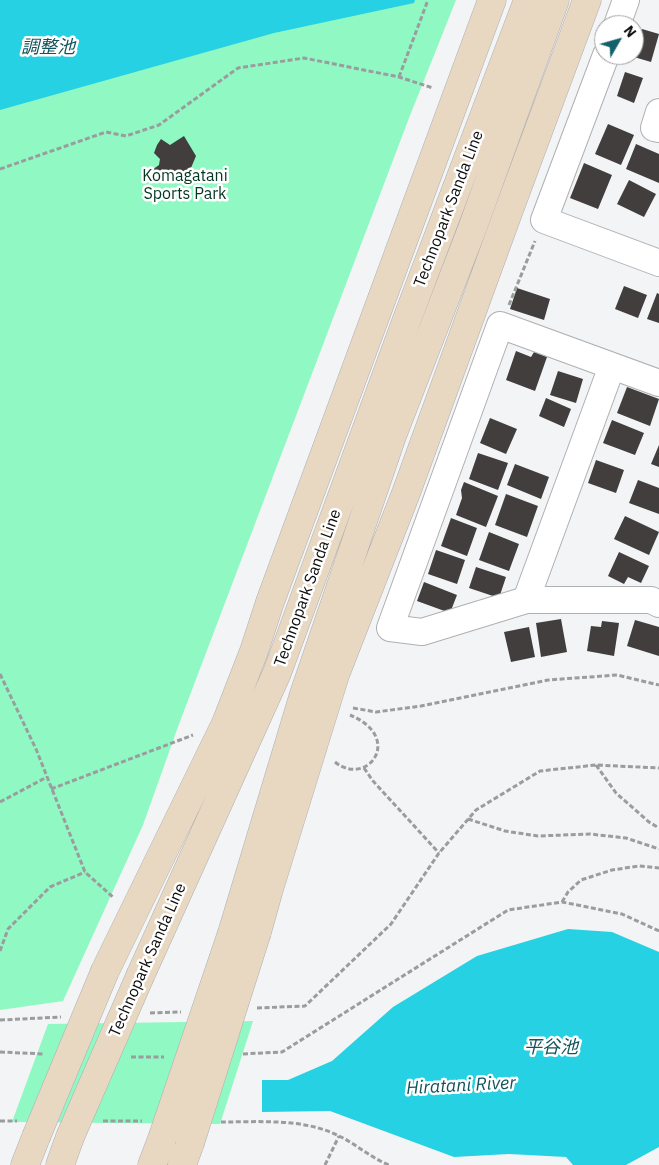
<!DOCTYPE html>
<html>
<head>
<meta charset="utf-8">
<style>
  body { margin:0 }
  #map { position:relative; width:659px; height:1165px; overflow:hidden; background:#f2f4f6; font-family:"IBM Plex Sans",sans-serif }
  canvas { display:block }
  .north { position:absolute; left:594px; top:15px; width:50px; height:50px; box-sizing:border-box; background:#fff; border:1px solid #9e9e9f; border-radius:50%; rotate:52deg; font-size:14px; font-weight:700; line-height:20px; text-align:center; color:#0d0d0e }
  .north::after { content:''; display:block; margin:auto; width:18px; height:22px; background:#13616b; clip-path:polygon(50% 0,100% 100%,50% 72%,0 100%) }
</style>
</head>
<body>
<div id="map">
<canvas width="659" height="1165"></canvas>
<div class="north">N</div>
</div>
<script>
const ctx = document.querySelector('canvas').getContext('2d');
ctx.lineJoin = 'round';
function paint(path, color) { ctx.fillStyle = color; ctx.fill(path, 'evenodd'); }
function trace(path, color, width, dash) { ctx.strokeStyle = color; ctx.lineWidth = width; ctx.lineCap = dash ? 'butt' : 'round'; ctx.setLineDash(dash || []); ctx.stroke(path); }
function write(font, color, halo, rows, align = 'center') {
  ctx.font = font + ' "IBM Plex Sans","Noto Sans JP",sans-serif'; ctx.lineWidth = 5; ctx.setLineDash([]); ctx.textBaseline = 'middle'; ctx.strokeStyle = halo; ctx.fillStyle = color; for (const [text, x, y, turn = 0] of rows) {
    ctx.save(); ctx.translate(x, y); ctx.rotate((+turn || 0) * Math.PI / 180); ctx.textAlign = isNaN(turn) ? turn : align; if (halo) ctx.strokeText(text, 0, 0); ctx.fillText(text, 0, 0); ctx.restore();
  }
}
paint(new Path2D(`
  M0 0H456L409 118 179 724 143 825 63 1001 0 1010Z
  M253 1021 220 1124 12 1122 48 1024Z`), '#90f8c2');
paint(new Path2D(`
  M0 0H415L414 3 274 33 0 110Z
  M568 929 612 932 659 952V1147L626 1165H573L566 1157 509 1154 454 1157 330 1111 262 1112V1080H288L332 1061 393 1007 477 956Z`), '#25d1e2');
paint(new Path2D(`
  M642 29 659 34 651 62 634 57Z
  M625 72 643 78 634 103 617 96Z
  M608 124 634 135 621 165 595 154Z
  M184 136 196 156 188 175 166 181H153L152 170 159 165 160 159 154 153 157 145 161 139 170 145Z
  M636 144 659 154V183L626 169Z
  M584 163 612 175 598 209 570 198Z
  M629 180 656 194 644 217 617 204Z
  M624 286 647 295 638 318 615 309Z
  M517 288 550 299 544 320 510 309Z
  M657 293 659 294V323L647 319Z
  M516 351 531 357 534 352 547 357 535 391 506 380Z
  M558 371 583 379 576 403 550 395Z
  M627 387 659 399 650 426 617 413Z
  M546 398 571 409 564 427 539 416Z
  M490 418 517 429 506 454 480 443Z
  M612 420 644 433 635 455 603 443Z
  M659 445V467L651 464Z
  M478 453 508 463 498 490 469 479Z
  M596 460 624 470 616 493 588 483Z
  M515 464 549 477 541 499 507 485Z
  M638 480 659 488V514L629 503Z
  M464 482 498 496 486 527 456 515 462 498 461 490Z
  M506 494 538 506 527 537 495 525Z
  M625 516 659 532 649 555 614 539Z
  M451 518 477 528 467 556 441 546Z
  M489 532 519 544 509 571 479 560Z
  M436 550 465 560 457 584 428 574Z
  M619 552 649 566 641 583 628 577 624 584 608 576Z
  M476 567 506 577 499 598 469 588Z
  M424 582 457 595 450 613 417 601Z
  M561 619 567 652 541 657 536 623Z
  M635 620 659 627V656L627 646Z
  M602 621 619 623 614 656 587 651 591 626 601 627Z
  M529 627 535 657 511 662 504 632Z`), '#413e3d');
const street = new Path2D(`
  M617 25 626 0
  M606 55 544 220 659 263
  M659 112 654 128 659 129
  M659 383 500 325 390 628 422 632 526 600H651L659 604
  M526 600 612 366`);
const secondary = new Path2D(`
  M335 675 406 493 509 210 587 0
  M257 932 269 889 335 675 339 657
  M232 933 304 694 392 436 472 229 555 0
  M105 971 226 723 254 651 270 602 492 0
  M141 974 277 673 407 319 528 0
  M25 1165 36 1137
  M60 1165 70 1137
  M152 1165 162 1139
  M182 1165 190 1143`);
trace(street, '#afb0b2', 28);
trace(secondary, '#afb0b2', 29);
trace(new Path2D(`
  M399 77 428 0
  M0 169 106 132 126 136 159 125 238 68 304 58 399 77 433 88
  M509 305 535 241
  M0 674 36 749 85 872 114 898
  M353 708 376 712 421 706 548 680 617 675 659 685
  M335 762C367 788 405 738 350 715
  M596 765 616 793 649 822 659 828
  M364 768 373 781 439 853
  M51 789 193 735
  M0 802 47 777
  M468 819 505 831 538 836 590 834 626 838 659 849
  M562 902 568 892 581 880 612 870 639 866 659 868
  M0 951 8 929 50 887 85 872
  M257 1008 305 1006 391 924 439 853 476 810 540 771 596 765 659 768
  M150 1013 181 1012
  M0 1020 61 1017
  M0 1052 44 1054
  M243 1054 282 1052 508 910 562 902 622 914 659 931
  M131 1057H164
  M0 1121H17
  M103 1121H142
  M221 1122C259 1122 304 1118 339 1136 356 1144 371 1158 389 1165
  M325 1165 339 1136`), '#9b9c9e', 3, [5, 2.5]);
trace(street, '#fff', 26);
trace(secondary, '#e8d8c1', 28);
const secondaryBridge = new Path2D(`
  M36 1137 105 971
  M70 1137 141 974
  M162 1139 232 933
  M190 1143 257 932`);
trace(secondaryBridge, '#afb0b2', 29, []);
trace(secondaryBridge, '#e8d8c1', 28);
write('16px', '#033621', '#fff', [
  ["Komagatani",185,176],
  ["Sports Park",185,194]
]);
write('16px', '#0d0d0e', '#fff', [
  ["Technopark Sanda Line",449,209,-69],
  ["Technopark Sanda Line",308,588,-70],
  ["Technopark Sanda Line",148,960,-66]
]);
write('italic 18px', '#11545b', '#fff', [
  ["調整池",48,48],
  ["平谷池",551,1048],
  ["Hiratani River",461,1086,-3]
]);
</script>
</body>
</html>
